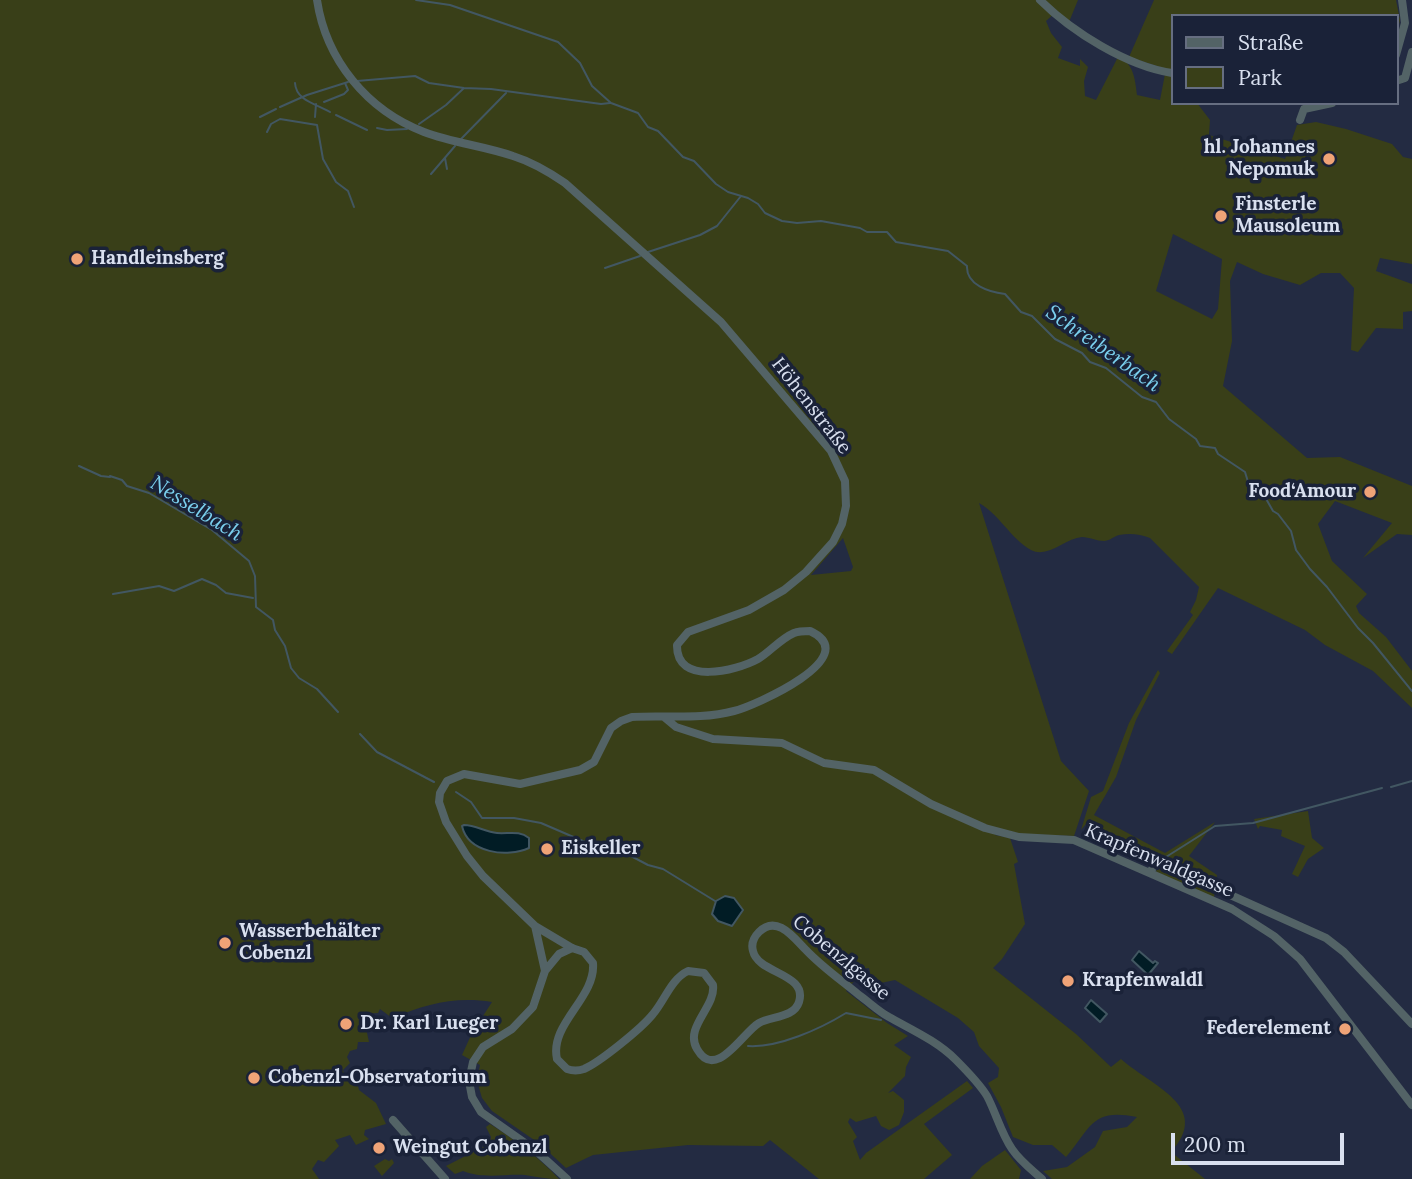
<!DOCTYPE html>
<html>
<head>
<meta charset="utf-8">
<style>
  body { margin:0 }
  #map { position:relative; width:1412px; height:1179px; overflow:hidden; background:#232b42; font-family:Lora,serif }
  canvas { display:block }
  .legend { position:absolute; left:1171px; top:14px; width:228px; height:91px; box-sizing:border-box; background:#1a2238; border:2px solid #666e81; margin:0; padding:9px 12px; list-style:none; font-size:21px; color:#d9e0ef }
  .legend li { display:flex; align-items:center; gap:14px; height:35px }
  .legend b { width:35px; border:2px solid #666e81 }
  .scale { position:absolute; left:1171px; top:1133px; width:173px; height:32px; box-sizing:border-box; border:4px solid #d9e0ef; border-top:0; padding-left:9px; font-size:21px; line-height:24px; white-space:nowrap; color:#d9e0ef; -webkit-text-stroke:5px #1a2238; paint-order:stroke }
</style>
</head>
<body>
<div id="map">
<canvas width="1412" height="1179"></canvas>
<ul class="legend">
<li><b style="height:9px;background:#536366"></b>Straße</li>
<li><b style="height:19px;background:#393f18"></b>Park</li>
</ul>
<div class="scale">200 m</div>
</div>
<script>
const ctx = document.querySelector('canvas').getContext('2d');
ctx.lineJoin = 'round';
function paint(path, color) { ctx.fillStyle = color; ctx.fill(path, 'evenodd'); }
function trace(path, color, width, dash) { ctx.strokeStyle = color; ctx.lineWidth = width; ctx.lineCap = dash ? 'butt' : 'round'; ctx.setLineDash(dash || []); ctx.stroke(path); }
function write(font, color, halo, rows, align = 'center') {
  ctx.font = font + ' Lora,serif'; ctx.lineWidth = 7; ctx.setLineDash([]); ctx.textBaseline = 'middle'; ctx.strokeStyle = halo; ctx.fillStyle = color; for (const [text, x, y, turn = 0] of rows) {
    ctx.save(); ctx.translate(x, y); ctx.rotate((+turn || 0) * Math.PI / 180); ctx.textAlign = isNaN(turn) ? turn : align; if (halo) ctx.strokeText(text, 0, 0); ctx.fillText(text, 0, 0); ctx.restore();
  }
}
paint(new Path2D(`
  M0 0H1078L1069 22 1055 13 1046 21 1051 33 1062 47 1058 58 1080 66V59L1088 67 1084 81 1085 96 1096 100 1118 57C1134 63 1135 80 1137 95L1160 100 1165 74 1172 75V103H1197L1210 120 1209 135 1285 159 1297 125 1316 122 1346 129 1392 144 1403 157 1412 159V264L1380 258 1376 271 1412 284V311L1403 312V329L1376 328 1358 352 1351 350 1354 288 1340 273H1321L1300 285 1263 274 1237 262 1230 281 1232 341 1223 386 1307 458 1340 457 1412 486V535L1397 534 1363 558 1392 523 1335 501 1318 524 1332 561 1367 594 1356 606 1359 613 1386 637 1412 671V708L1373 671 1325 645 1305 630 1218 588 1172 654 1167 651 1193 615 1190 612 1196 600 1199 587 1150 538C1140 534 1130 533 1119 535 1113 537 1109 541 1104 541 1097 541 1089 537 1082 537 1065 538 1048 559 1031 550 1011 539 999 514 979 503L1061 761 1089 791 1074 836 1022 834 997 829 995 835 1010 838 1018 862 1014 864 1025 924 1002 959 993 968 1076 1034 1111 1067 1121 1059C1151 1086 1213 1106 1171 1152L1205 1179H1052L1043 1171 1067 1167 1095 1147 1103 1131 1127 1127 1137 1117C1092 1108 1092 1126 1066 1157L1052 1145H1033L1013 1137 1001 1107 988 1083 998 1077 999 1068 979 1046 974 1032 958 1018 895 980 881 983 871 977 869 968 861 969 860 974 846 991 887 1023 908 1036 894 1045 911 1057 906 1067 905 1076 888 1093 893 1091 904 1100V1112L899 1125 889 1130 881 1126 876 1116 856 1122 850 1118 848 1122 857 1137 853 1141 860 1160 866 1153 967 1081 973 1088 924 1124 952 1155 924 1179H819L770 1140 763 1146 688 1145 593 1155 566 1168 540 1144 492 1111 482 1098 477 1081 480 1065 462 1055 472 1033 492 1002C456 996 426 1004 392 1018L380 1009 378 1013 363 1014 369 1042H358L357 1049 350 1051 347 1057 350 1063 343 1070 346 1080 357 1082 359 1090 376 1103 386 1124 365 1130 364 1135 369 1139 356 1145 350 1135 335 1140 339 1146 324 1162 318 1160 312 1169 319 1179H0ZM1173 234 1222 259 1218 309 1212 319 1156 291ZM843 538 853 567 851 571 811 575ZM725 896 732 897 733 925 722 923 712 914 716 901Z
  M1154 0H1396L1400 20 1396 38V16H1172V71L1129 57Z
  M1158 670 1160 673 1136 720 1116 777 1094 815 1165 853 1215 822 1189 856 1217 875 1216 885 1161 862 1156 857 1118 842 1090 819 1081 830 1091 797 1103 791 1129 723Z
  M1308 811 1312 838 1324 848 1308 859 1298 877 1292 874 1305 846 1281 836 1282 830 1260 826 1258 829 1254 819Z
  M1160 867 1215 890 1214 898 1156 872 1157 868Z
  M490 1124C515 1140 539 1157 559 1179 547 1179 537 1177 525 1175 504 1174 482 1179 463 1171L455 1174 446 1166 489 1144 491 1137 486 1127Z
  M1005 1150 1021 1170 1019 1179H970L982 1166Z
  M385 1159 389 1161 392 1159 394 1163 382 1176 374 1166Z`), '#393f18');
const water = new Path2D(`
  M464 825C476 825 485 832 497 833 509 834 519 830 529 838V848C507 858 468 853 462 826Z
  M725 896 734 898 743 910 732 926 718 921 712 914 716 901Z
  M1139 951 1153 963 1155 961 1158 963 1148 975 1132 960Z
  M1091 1000 1107 1014 1100 1022 1085 1008Z`);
paint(water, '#011c25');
trace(water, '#425762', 2);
trace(new Path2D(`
  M416 0 450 5 558 42 580 63 592 86 611 103 638 113 648 127 658 131 683 157 694 161 716 184 728 192 748 198 758 204 765 213 782 221 797 223 821 221 860 228 867 232H887L896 242 948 251 967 266C966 285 989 292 1005 294L1021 312 1032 316 1055 339 1082 353 1090 362 1106 368 1142 397 1156 402 1169 419 1196 439 1200 446 1215 448 1218 454 1245 472 1249 485 1265 497 1273 511 1278 514 1291 531 1296 550 1310 569 1327 587 1358 628 1373 643 1412 691
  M357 81 415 76 429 83 464 88 491 89 601 104 610 103
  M295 83C296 101 317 104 330 112
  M324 102 344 94 348 90 345 83
  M280 107 307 95 348 82
  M336 115 367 130
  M260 117 276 109
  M315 117 316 104
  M419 124 446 105 464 88
  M377 128 387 130 407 129
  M267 132 271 124 280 119 317 125 323 159 336 182 348 191 354 207
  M461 139 506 93
  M445 158 447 169
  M431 174 455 146
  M648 252 700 235 717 226 741 196
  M605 268 640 256
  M79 466 101 476 110 477
  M110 476 122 480 127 486 149 493 212 530 249 561 255 576 256 607 273 620 275 630 285 646 291 668 299 678 317 689 338 712
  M113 594 159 586 174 591 202 579 216 585 226 593 253 598
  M360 734 377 752 434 782
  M1391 787 1412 781
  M456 792 471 802 482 818H514L541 823 613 854 629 855 648 865 663 869 715 901
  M1166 857 1215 826 1253 823 1382 788
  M748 1046C778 1048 820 1029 846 1013L881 1020`), '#425762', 2);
trace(new Path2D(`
  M317 0C326 60 367 110 424 132 453 143 484 146 513 156 532 162 549 172 565 183L721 322 831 451 845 481 846 506 842 524 833 542 806 572 784 590 749 610 688 632 677 645C676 686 736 671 758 659 770 652 780 639 794 633 799 631 804 631 810 631 866 657 754 706 734 711 701 720 666 715 632 717L621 721 611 728 594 762 580 770 520 784 464 774 447 781 440 793 439 802 446 822 467 856 483 876 535 926 545 971 533 1007 512 1029 483 1047 473 1062 469 1081 472 1097 481 1112 535 1150 567 1179
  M1040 0C1072 32 1127 66 1172 73
  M1396 55 1405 23 1402 0
  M1396 81 1405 78 1412 52
  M1300 120 1304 109 1332 103
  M664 717 676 727 713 739 782 743 824 763 874 770 931 804 985 828 1019 837 1074 840 1232 909 1274 936 1300 959 1412 1105
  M1150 872 1157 862 1326 938 1344 952 1412 1024
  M535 926 572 948 584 952 593 963C596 998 549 1024 557 1059L567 1069C573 1071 578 1071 584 1069 600 1062 642 1028 653 1014 665 1000 671 979 688 971L704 973 713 985C716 1007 684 1027 697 1049 716 1082 743 1032 759 1023 771 1016 794 1018 799 1002 808 973 758 974 753 951 751 944 754 937 759 932 777 914 794 938 806 950 822 967 841 980 859 995 869 1002 878 1011 889 1017 912 1030 937 1041 956 1060 967 1071 979 1083 987 1096 996 1113 1001 1133 1012 1149 1020 1161 1032 1170 1042 1179
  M545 971 559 954 572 948
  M393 1120 445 1179`), '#536366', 8);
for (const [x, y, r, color] of [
  [1329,159,7,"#efa377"],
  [1221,216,7,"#efa377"],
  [77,259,7,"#efa377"],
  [1370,492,7,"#efa377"],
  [547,849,7,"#efa377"],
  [225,943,7,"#efa377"],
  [1068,981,7,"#efa377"],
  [346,1024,7,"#efa377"],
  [1345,1029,7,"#efa377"],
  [254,1078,7,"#efa377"],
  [379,1148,7,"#efa377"]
]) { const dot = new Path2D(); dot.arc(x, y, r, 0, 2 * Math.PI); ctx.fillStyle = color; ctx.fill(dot); trace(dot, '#1a2238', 2.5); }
write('bold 19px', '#d9e0ef', '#1a2238', [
  ["hl. Johannes",1315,148,"right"],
  ["Nepomuk",1315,170,"right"],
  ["Finsterle",1235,205],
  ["Mausoleum",1235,227],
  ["Handleinsberg",91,259],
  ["Food‘Amour",1356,492,"right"],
  ["Eiskeller",561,849],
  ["Wasserbehälter",239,932],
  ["Cobenzl",239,954],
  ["Krapfenwaldl",1082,981],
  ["Dr. Karl Lueger",360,1024],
  ["Federelement",1331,1029,"right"],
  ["Cobenzl-Observatorium",268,1078],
  ["Weingut Cobenzl",393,1148]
], 'left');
write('19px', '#d9e0ef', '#1a2238', [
  ["Höhenstraße",811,406,52],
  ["Krapfenwaldgasse",1159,861,23],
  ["Cobenzlgasse",841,958,40]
]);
write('italic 21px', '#7acfed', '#1a2238', [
  ["Schreiberbach",1103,349,35],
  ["Nesselbach",196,509,32]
]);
</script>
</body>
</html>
